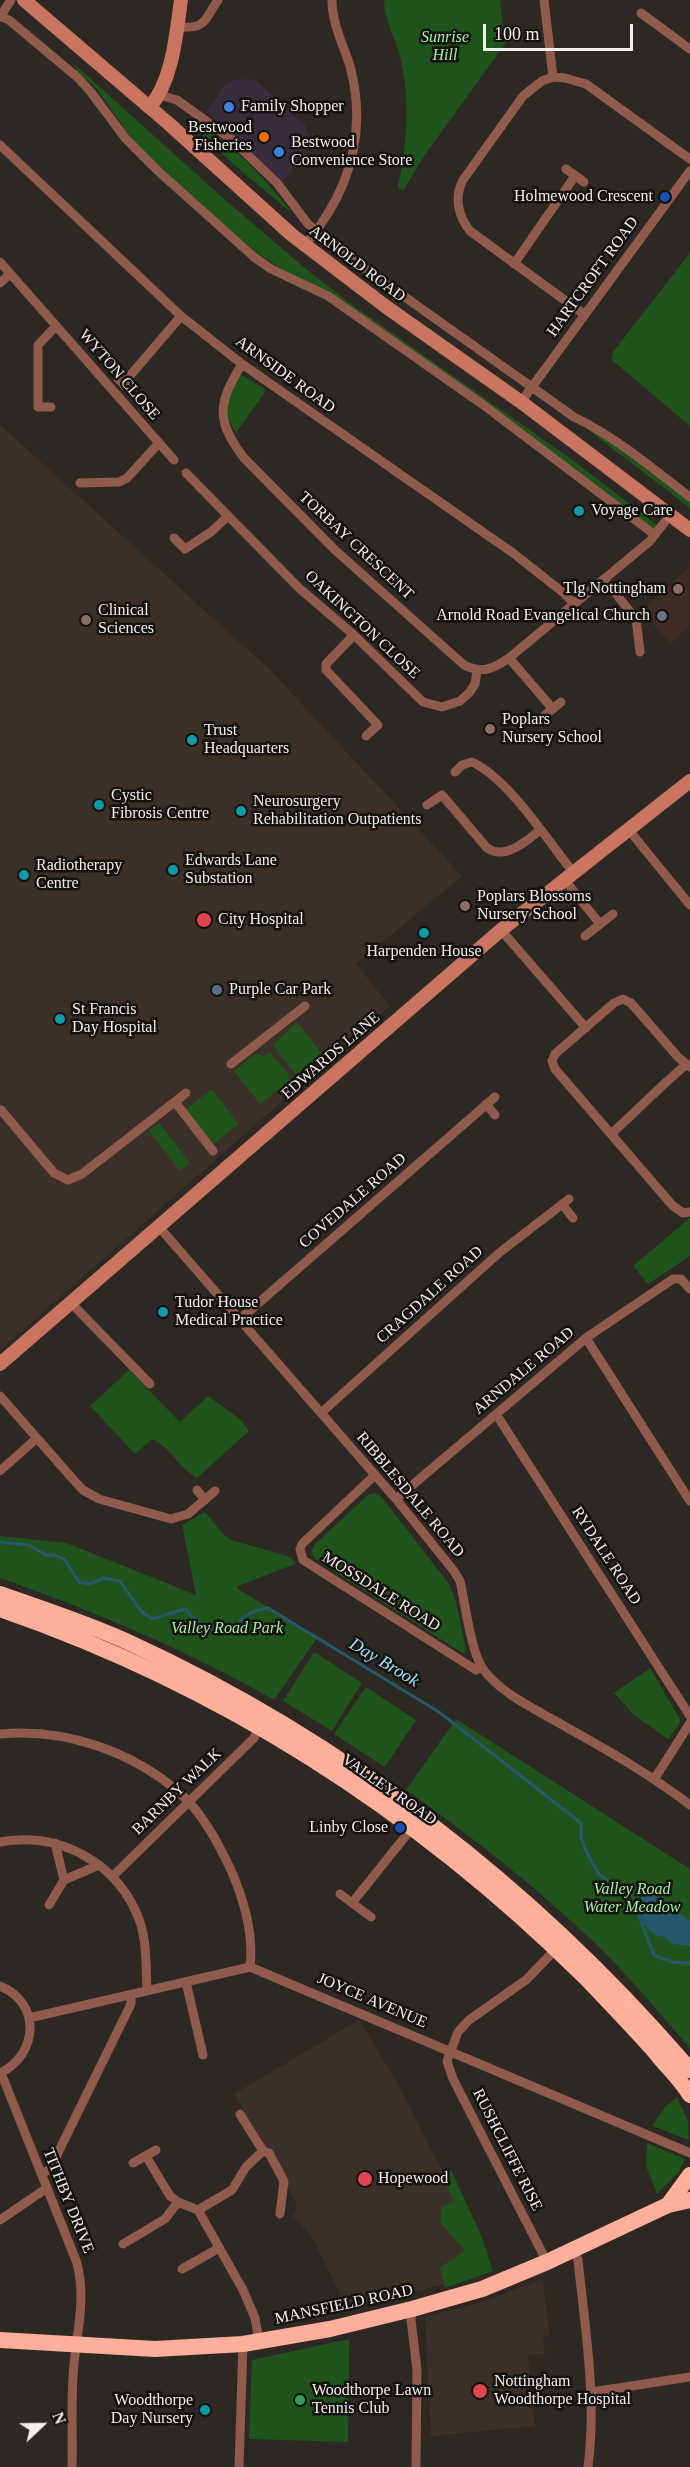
<!DOCTYPE html>
<html>
<head>
<meta charset="utf-8">
<style>
  body { margin:0 }
  #map { position:relative; width:690px; height:2467px; overflow:hidden; background:#2d2823; font-family:"Times New Roman",serif }
  canvas { display:block }
  .north { position:absolute; left:12px; top:2395px; width:60px; height:60px; -webkit-text-stroke:4px #14110f; paint-order:stroke; rotate:68deg; font-size:16px; font-weight:700; line-height:24px; text-align:center; color:#f2eeeb }
  .north::after { content:''; display:block; margin:auto; width:21px; height:27px; background:#f2eeeb; clip-path:polygon(50% 0,100% 100%,50% 72%,0 100%) }
  .scale { position:absolute; left:483px; top:24px; width:150px; height:27px; box-sizing:border-box; border:3px solid #f2eeeb; border-top:0; padding-left:8px; font-size:18px; line-height:21px; white-space:nowrap; color:#f2eeeb; -webkit-text-stroke:4px #14110f; paint-order:stroke }
</style>
</head>
<body>
<div id="map">
<canvas width="690" height="2467"></canvas>
<div class="north">N</div>
<div class="scale">100 m</div>
</div>
<script>
const ctx = document.querySelector('canvas').getContext('2d');
ctx.lineJoin = 'round';
function paint(path, color) { ctx.fillStyle = color; ctx.fill(path, 'evenodd'); }
function trace(path, color, width, dash) { ctx.strokeStyle = color; ctx.lineWidth = width; ctx.lineCap = dash ? 'butt' : 'round'; ctx.setLineDash(dash || []); ctx.stroke(path); }
function write(font, color, halo, rows, align = 'center') {
  ctx.font = font + ' "Times New Roman",serif'; ctx.lineWidth = 5; ctx.setLineDash([]); ctx.textBaseline = 'middle'; ctx.strokeStyle = halo; ctx.fillStyle = color; for (const [text, x, y, turn = 0] of rows) {
    ctx.save(); ctx.translate(x, y); ctx.rotate((+turn || 0) * Math.PI / 180); ctx.textAlign = isNaN(turn) ? turn : align; if (halo) ctx.strokeText(text, 0, 0); ctx.fillText(text, 0, 0); ctx.restore();
  }
}
paint(new Path2D(`
  M246 79 255 80 305 125 310 139 304 157 282 182 207 112 224 85 231 81Z`), '#372c3b');
paint(new Path2D(`
  M0 425 270 670 462 876 356 964 390 1006 0 1350Z
  M359 2020 395 2079 479 2242 478 2276 345 2309 338 2290 311 2235 293 2216 297 2205 269 2152 234 2094Z
  M543 2279 549 2336H543L545 2353 528 2356 535 2426 431 2436 425 2317 485 2301Z`), '#3b3027');
paint(new Path2D(`
  M690 566V625L670 643 642 612Z`), '#3e2b25');
paint(new Path2D(`
  M384 0H500L505 44 424 156 403 191 398 187C407 143 411 98 399 53 394 35 384 19 384 0Z
  M74 64 223 198 306 269 347 301 571 459 657 525 655 528 647 525 512 422 256 252 205 209 134 142 97 89 76 70Z
  M187 120C218 125 274 189 293 214L232 163Z
  M690 253V426L612 360 613 352Z
  M243 376 264 388 265 392 236 433C222 411 226 399 238 377Z
  M579 423 599 434 690 502V508Z
  M297 1022 322 1054 296 1075 273 1045Z
  M270 1052 292 1079 260 1104 234 1071 257 1053 264 1057Z
  M212 1089 239 1124 213 1144 186 1109Z
  M159 1123 190 1163 180 1171 149 1131Z
  M690 1218V1256L648 1284 633 1266Z
  M129 1370 180 1422 208 1396 240 1419 249 1431 197 1478C179 1468 170 1447 152 1439L135 1454 90 1406Z
  M374 1493 380 1495 449 1584 456 1602 466 1650 464 1654 319 1562 311 1554 315 1544 368 1495Z
  M205 1512 224 1535 231 1540 291 1557 295 1564 238 1586 237 1588 317 1638 274 1700C187 1650 94 1611 0 1578V1536L66 1543 196 1595 182 1525Z
  M314 1652 362 1683 332 1731 283 1701Z
  M650 1668 680 1719 679 1724 668 1739 635 1716 614 1693Z
  M366 1687 416 1720 385 1767 334 1734Z
  M456 1719 690 1869V2048C661 2015 632 1980 601 1949 541 1891 474 1838 406 1790Z
  M677 2097 688 2121 689 2140 652 2126 665 2107Z
  M647 2143 685 2159 679 2172 657 2194 646 2166Z
  M451 2170 481 2235 493 2271 445 2288 440 2267 465 2251 440 2222 443 2206 454 2202 442 2175Z
  M349 2339 348 2442 249 2439 252 2360Z`), '#1e531c');
paint(new Path2D(`
  M651 1889 655 1894H662L666 1904 690 1921V1946L672 1944 664 1937 657 1936 643 1924 639 1910 643 1891Z`), '#23596a');
trace(new Path2D(`
  M0 1542 29 1545 46 1555H55L64 1559 79 1582 90 1584 104 1578 120 1581 141 1611 152 1619 185 1609C197 1624 218 1636 237 1627 241 1615 256 1610 268 1608L439 1712 581 1823V1838L589 1857 598 1873 634 1904 654 1955 672 1962 690 1963`), '#23596a', 3);
trace(new Path2D(`
  M544 0 553 77
  M641 13 690 49
  M0 16 9 20 77 77 90 91 126 139 158 171 254 257 271 269 328 296 482 404 655 535
  M0 17 11 0
  M177 27C206 29 203 22 218 0
  M160 95 177 100 231 139 277 183 308 224 357 263 574 417C616 437 653 469 690 497
  M0 145 181 316 242 364 513 553 565 594 574 604
  M566 169 584 182
  M305 245C349 193 368 134 350 66 343 44 332 24 332 0
  M0 262 174 460
  M514 264 575 176
  M0 283 10 274
  M585 315 470 231C458 216 454 197 463 180L523 96 542 81 553 77 565 78 586 84 690 159
  M242 364C218 403 215 420 244 458L335 550 464 665C482 674 493 669 509 658L650 541 670 515
  M118 379 129 389
  M123 384 181 316
  M521 402 690 171
  M51 407H38V345L56 326
  M186 473 299 588 354 635 423 702 442 707 460 701 470 692 475 684 477 671
  M80 483 119 482 127 478 159 443
  M174 538 185 549 211 532 228 516
  M604 579 636 619 640 652
  M354 635 326 664V670L378 725 366 736
  M509 658 553 709
  M544 716 561 702
  M455 772 462 765 472 762C509 779 547 840 573 872
  M427 805 442 795 487 848C505 860 525 842 540 830
  M628 829 690 905
  M564 879 600 924
  M501 930 586 1028
  M585 936 613 914
  M231 1064 305 1006
  M690 1067 678 1057 631 1003 623 999 614 1003 555 1054 552 1061 555 1069 672 1205 683 1213 690 1212
  M175 1102 213 1151
  M486 1104 495 1115
  M1 1110 54 1173 68 1180 82 1174 186 1093
  M611 1134C637 1111 660 1086 687 1064
  M562 1204 573 1218
  M159 1227 396 1499 454 1571 460 1581C465 1603 471 1652 483 1669 502 1695 539 1711 566 1727 609 1751 651 1775 690 1805
  M71 1303 150 1384
  M239 1320 495 1097
  M586 1338 690 1501
  M0 1396 71 1477 83 1490 99 1499 171 1519 188 1514 215 1491
  M321 1413 499 1253 569 1199
  M496 1414 690 1716
  M0 1471 37 1438
  M375 1475 302 1544 300 1549 303 1560 476 1670 482 1667
  M197 1490 205 1500
  M396 1499 586 1338 673 1279H681L690 1289
  M0 1734C65 1728 132 1751 181 1794 203 1814 218 1843 231 1870 244 1900 254 1934 250 1967
  M655 1778 690 1723
  M0 1842C60 1831 119 1863 140 1922 147 1943 146 1969 147 1991
  M55 1843 64 1880
  M112 1877 254 1738 259 1726
  M340 1894 371 1917
  M352 1903 412 1828
  M49 1905 64 1880 99 1865
  M186 1982 203 2055
  M0 1986C42 2003 38 2055 0 2073
  M29 2018 250 1967 690 2153
  M1 2073 77 2263C85 2295 79 2323 75 2355 70 2390 73 2432 72 2467
  M263 2151 269 2153 284 2181 280 2214
  M146 2156 170 2196 178 2202 198 2210 243 2290 255 2318 259 2341
  M133 2163 156 2150
  M42 2174 50 2169 131 2004V1995
  M198 2210 232 2190 246 2167 263 2151 240 2114
  M0 2220 47 2188
  M123 2244 165 2219 178 2202
  M573 2250 578 2260C585 2329 597 2397 588 2467
  M547 2262 453 2079 447 2061 458 2032 469 2020 526 1980 556 1949
  M182 2269 219 2248
  M412 2309 411 2320 417 2370 416 2467
  M592 2392 690 2377
  M239 2467 243 2344`), '#905b4d', 9);
trace(new Path2D(`
  M24 0 168 123 292 235 385 306 521 402 690 530
  M150 107C173 79 176 35 181 0
  M0 1364 501 930 690 781`), '#ca7560', 14);
trace(new Path2D(`
  M0 1594C43 1609 86 1623 128 1642 344 1741 535 1889 690 2070
  M0 1609C223 1686 417 1811 585 1977 609 2002 633 2027 656 2053 667 2067 681 2080 690 2095
  M668 2205 690 2175
  M0 2340 155 2349 243 2344 330 2329 412 2309 482 2289 547 2262 668 2205 690 2200`), '#ffaf9a', 16);
for (const [x, y, r, color] of [
  [229,107,6,"#3f7fe0"],
  [264,137,6,"#e8710a"],
  [279,152,6,"#3f7fe0"],
  [665,197,6,"#1a4fb4"],
  [579,511,6,"#0f9aa8"],
  [678,589,6,"#8d6e63"],
  [662,616,6,"#6b7280"],
  [86,620,6,"#8d6e63"],
  [490,729,6,"#8d6e63"],
  [192,740,6,"#0f9aa8"],
  [99,805,6,"#0f9aa8"],
  [241,811,6,"#0f9aa8"],
  [173,870,6,"#0f9aa8"],
  [24,875,6,"#0f9aa8"],
  [465,906,6,"#8d6e63"],
  [204,920,8,"#e0444e"],
  [424,933,6,"#0f9aa8"],
  [217,990,6,"#5c6f8a"],
  [60,1019,6,"#0f9aa8"],
  [163,1312,6,"#0f9aa8"],
  [400,1828,6,"#1a4fb4"],
  [365,2179,8,"#e0444e"],
  [480,2391,8,"#e0444e"],
  [300,2400,6,"#2e9e5b"],
  [205,2410,6,"#0f9aa8"]
]) { const dot = new Path2D(); dot.arc(x, y, r, 0, 2 * Math.PI); ctx.fillStyle = color; ctx.fill(dot); trace(dot, '#14110f', 2); }
write('italic 16px', '#a4f19f', '#14110f', [
  ["Sunrise",445,38],
  ["Hill",445,56],
  ["Valley Road Park",227,1629],
  ["Valley Road",632,1890],
  ["Water Meadow",632,1908]
]);
write('16px', '#f2eeeb', '#14110f', [
  ["Family Shopper",241,107],
  ["Bestwood",252,128,"right"],
  ["Fisheries",252,146,"right"],
  ["Bestwood",291,143],
  ["Convenience Store",291,161],
  ["Holmewood Crescent",653,197,"right"],
  ["Voyage Care",591,511],
  ["Tlg Nottingham",666,589,"right"],
  ["Clinical",98,611],
  ["Sciences",98,629],
  ["Arnold Road Evangelical Church",650,616,"right"],
  ["Poplars",502,720],
  ["Nursery School",502,738],
  ["Trust",204,731],
  ["Headquarters",204,749],
  ["Cystic",111,796],
  ["Fibrosis Centre",111,814],
  ["Neurosurgery",253,802],
  ["Rehabilitation Outpatients",253,820],
  ["Edwards Lane",185,861],
  ["Substation",185,879],
  ["Radiotherapy",36,866],
  ["Centre",36,884],
  ["Poplars Blossoms",477,897],
  ["Nursery School",477,915],
  ["City Hospital",218,920],
  ["Harpenden House",424,952,"center"],
  ["Purple Car Park",229,990],
  ["St Francis",72,1010],
  ["Day Hospital",72,1028],
  ["Tudor House",175,1303],
  ["Medical Practice",175,1321],
  ["Linby Close",388,1828,"right"],
  ["Hopewood",378,2179],
  ["Nottingham",494,2382],
  ["Woodthorpe Hospital",494,2400],
  ["Woodthorpe Lawn",312,2391],
  ["Tennis Club",312,2409],
  ["Woodthorpe",193,2401,"right"],
  ["Day Nursery",193,2419,"right"]
], 'left');
write('16px', '#f2eeeb', '#14110f', [
  ["ARNOLD ROAD",357,264,37],
  ["HARTCROFT ROAD",593,277,-54],
  ["WYTON CLOSE",119,375,49],
  ["ARNSIDE ROAD",285,375,36],
  ["TORBAY CRESCENT",356,546,43],
  ["OAKINGTON CLOSE",362,625,43],
  ["EDWARDS LANE",331,1056,-41],
  ["COVEDALE ROAD",353,1201,-41],
  ["CRAGDALE ROAD",430,1295,-42],
  ["ARNDALE ROAD",524,1371,-40],
  ["RIBBLESDALE ROAD",410,1495,50],
  ["RYDALE ROAD",606,1556,57],
  ["MOSSDALE ROAD",381,1592,32],
  ["VALLEY ROAD",389,1790,35],
  ["BARNBY WALK",177,1792,-44],
  ["JOYCE AVENUE",372,2001,23],
  ["RUSHCLIFFE RISE",507,2150,63],
  ["TITHBY DRIVE",68,2201,68],
  ["MANSFIELD ROAD",344,2305,-12]
]);
write('italic 18px', '#9be5fe', '#14110f', [
  ["Day Brook",384,1663,31]
]);
</script>
</body>
</html>
